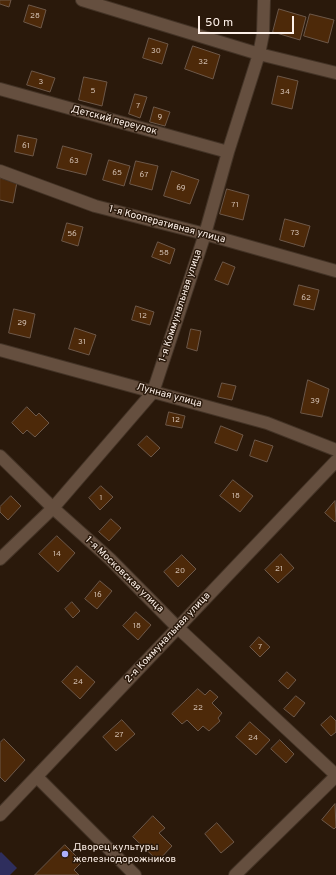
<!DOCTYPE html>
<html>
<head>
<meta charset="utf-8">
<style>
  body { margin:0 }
  #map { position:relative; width:336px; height:875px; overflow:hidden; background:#2a190b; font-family:Overpass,sans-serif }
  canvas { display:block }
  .scale { position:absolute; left:198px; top:16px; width:96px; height:18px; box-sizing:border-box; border:2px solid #fdf0e8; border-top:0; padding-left:5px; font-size:12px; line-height:14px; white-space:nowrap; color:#fdf0e8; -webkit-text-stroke:3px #2a190b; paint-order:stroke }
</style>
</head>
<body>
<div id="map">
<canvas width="336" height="875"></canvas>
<div class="scale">50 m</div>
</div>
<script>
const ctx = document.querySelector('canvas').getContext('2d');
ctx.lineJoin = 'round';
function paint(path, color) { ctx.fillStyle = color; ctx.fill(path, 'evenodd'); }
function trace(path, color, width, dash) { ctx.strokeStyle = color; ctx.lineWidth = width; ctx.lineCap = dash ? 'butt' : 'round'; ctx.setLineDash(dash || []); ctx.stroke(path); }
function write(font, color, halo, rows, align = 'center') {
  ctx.font = font + ' Overpass,sans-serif'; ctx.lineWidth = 3; ctx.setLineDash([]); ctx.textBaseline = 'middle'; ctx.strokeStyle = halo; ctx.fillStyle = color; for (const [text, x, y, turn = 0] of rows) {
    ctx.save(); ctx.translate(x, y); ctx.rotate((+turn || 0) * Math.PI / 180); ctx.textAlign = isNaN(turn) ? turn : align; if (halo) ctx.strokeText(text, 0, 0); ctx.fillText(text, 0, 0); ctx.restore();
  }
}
paint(new Path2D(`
  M1 852 17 868 10 875H0V853Z`), '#2e2e5d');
const building = new Path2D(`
  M0 0H11L9 7 0 4Z
  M29 5 46 10 41 28 24 22Z
  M279 9 306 17 300 40 273 32Z
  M310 14 334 20 328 43 304 36Z
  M149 38 168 44 162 64 143 58Z
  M193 46 220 55 213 79 185 69Z
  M32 71 55 78 50 92 27 85Z
  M278 76 298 81 292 109 272 104Z
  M84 77 107 82 102 106 79 100Z
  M135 94 147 97 140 118 129 114Z
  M154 107 170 112 165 126 150 122Z
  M18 135 37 139 33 156 15 152Z
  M63 146 92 154 86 175 57 168Z
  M109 160 130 166 124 186 103 180Z
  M136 161 158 166 152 190 130 184Z
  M172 171 199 180 190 204 164 196Z
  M0 178 17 182 13 203 0 200Z
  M227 189 249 195 243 220 220 214Z
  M285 219 310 226 304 247 280 240Z
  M67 223 83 227 78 246 62 241Z
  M158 242 175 249 170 264 152 257Z
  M223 262 235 267 228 285 215 280Z
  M299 285 319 290 314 310 294 305Z
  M136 306 154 312 150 325 132 320Z
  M14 309 35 314 30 338 9 333Z
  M75 328 96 335 89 355 69 349Z
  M191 329 201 331 197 351 187 348Z
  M308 380 329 389 322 417 301 413Z
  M222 383 236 386 232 400 218 397Z
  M27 407 36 416 39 413 49 423 35 437 27 430 23 434 12 423Z
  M169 412 185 416 182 428 166 425Z
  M221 426 243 435 237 451 215 443Z
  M147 436 160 448 151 457 138 445Z
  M255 440 273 446 267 462 250 456Z
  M233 480 253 496 240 512 220 496Z
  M101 486 113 497 100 510 89 498Z
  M11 496 21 506 8 520 0 512V507Z
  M335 501 336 520 335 522 325 513Z
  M111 519 121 528 109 541 99 532Z
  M57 536 75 553 58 572 39 554Z
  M281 554 294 568 278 583 265 570Z
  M182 555 196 569 178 587 164 572Z
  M100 581 112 591 97 609 85 599Z
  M72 602 80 611 73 618 65 609Z
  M136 612 151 625 138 640 123 626Z
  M259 637 270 647 260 657 250 647Z
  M77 666 95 682 80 699 62 682Z
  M287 672 296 680 288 689 279 681Z
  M198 689 205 695 210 690 218 697 212 703 222 713 218 718 220 721 209 731 203 726 198 731 187 720 182 724 172 714Z
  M296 696 305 703 294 717 284 709Z
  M331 716 336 721V732L331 736 321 725Z
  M122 720 135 734 116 751 103 737Z
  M250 722 270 740 256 755 236 737Z
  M4 739 25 760 5 782 0 777V743Z
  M280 740 294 754 286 763 271 749Z
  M335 804 336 827 334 829 322 820Z
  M153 816 165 828 159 833 172 846 158 861 133 837Z
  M217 823 234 842 221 853 205 834Z
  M65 845 82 862 74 870 79 875H35Z`);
paint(building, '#4d2909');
trace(building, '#6d5849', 1);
const minor = new Path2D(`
  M82 0 259 54 336 73
  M0 89 228 152
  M0 171 95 206 205 234 336 271
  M0 350 267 423 336 450
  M0 456 53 508 110 559 177 627 336 775
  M0 559 53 508 153 392 205 234 228 152 259 54 263 34 264 0
  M37 777 135 875
  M0 815 336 461
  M235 875 336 776`);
trace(minor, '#433326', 14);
trace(minor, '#654f3f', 12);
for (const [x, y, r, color] of [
  [65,854,4,"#acaffb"]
]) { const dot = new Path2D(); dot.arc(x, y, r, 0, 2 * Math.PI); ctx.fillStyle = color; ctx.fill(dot); trace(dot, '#2a190b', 1.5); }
write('8px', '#d1beb0', null, [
  ["28",35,16],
  ["30",156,51],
  ["32",203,62],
  ["3",41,82],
  ["5",93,91],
  ["34",285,92],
  ["7",138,106],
  ["9",160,117],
  ["61",26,146],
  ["63",74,161],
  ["65",117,173],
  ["67",144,175],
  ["69",181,188],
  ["71",235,205],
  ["73",295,233],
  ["56",72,234],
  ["58",164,253],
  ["62",306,298],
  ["12",143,316],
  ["29",22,323],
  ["31",82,342],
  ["39",315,401],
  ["12",176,420],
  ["18",236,496],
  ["1",101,498],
  ["14",57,554],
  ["21",279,569],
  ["20",180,571],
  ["16",98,595],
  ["18",137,626],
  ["7",260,647],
  ["24",78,682],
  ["22",198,708],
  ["27",119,735],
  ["24",253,738]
]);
write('10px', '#fdf0e8', '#2a190b', [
  ["Детский переулок",114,121,15],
  ["1-я Кооперативная улица",167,225,15],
  ["1-я Коммунальная улица",181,306,-72],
  ["Лунная улица",169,396,15],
  ["1-я Московская улица",124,575,44],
  ["2-я Коммунальная улица",168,638,-47]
]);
write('10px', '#fdf0e8', '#2a190b', [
  ["Дворец культуры",73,848],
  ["железнодорожников",73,860]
], 'left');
</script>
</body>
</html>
